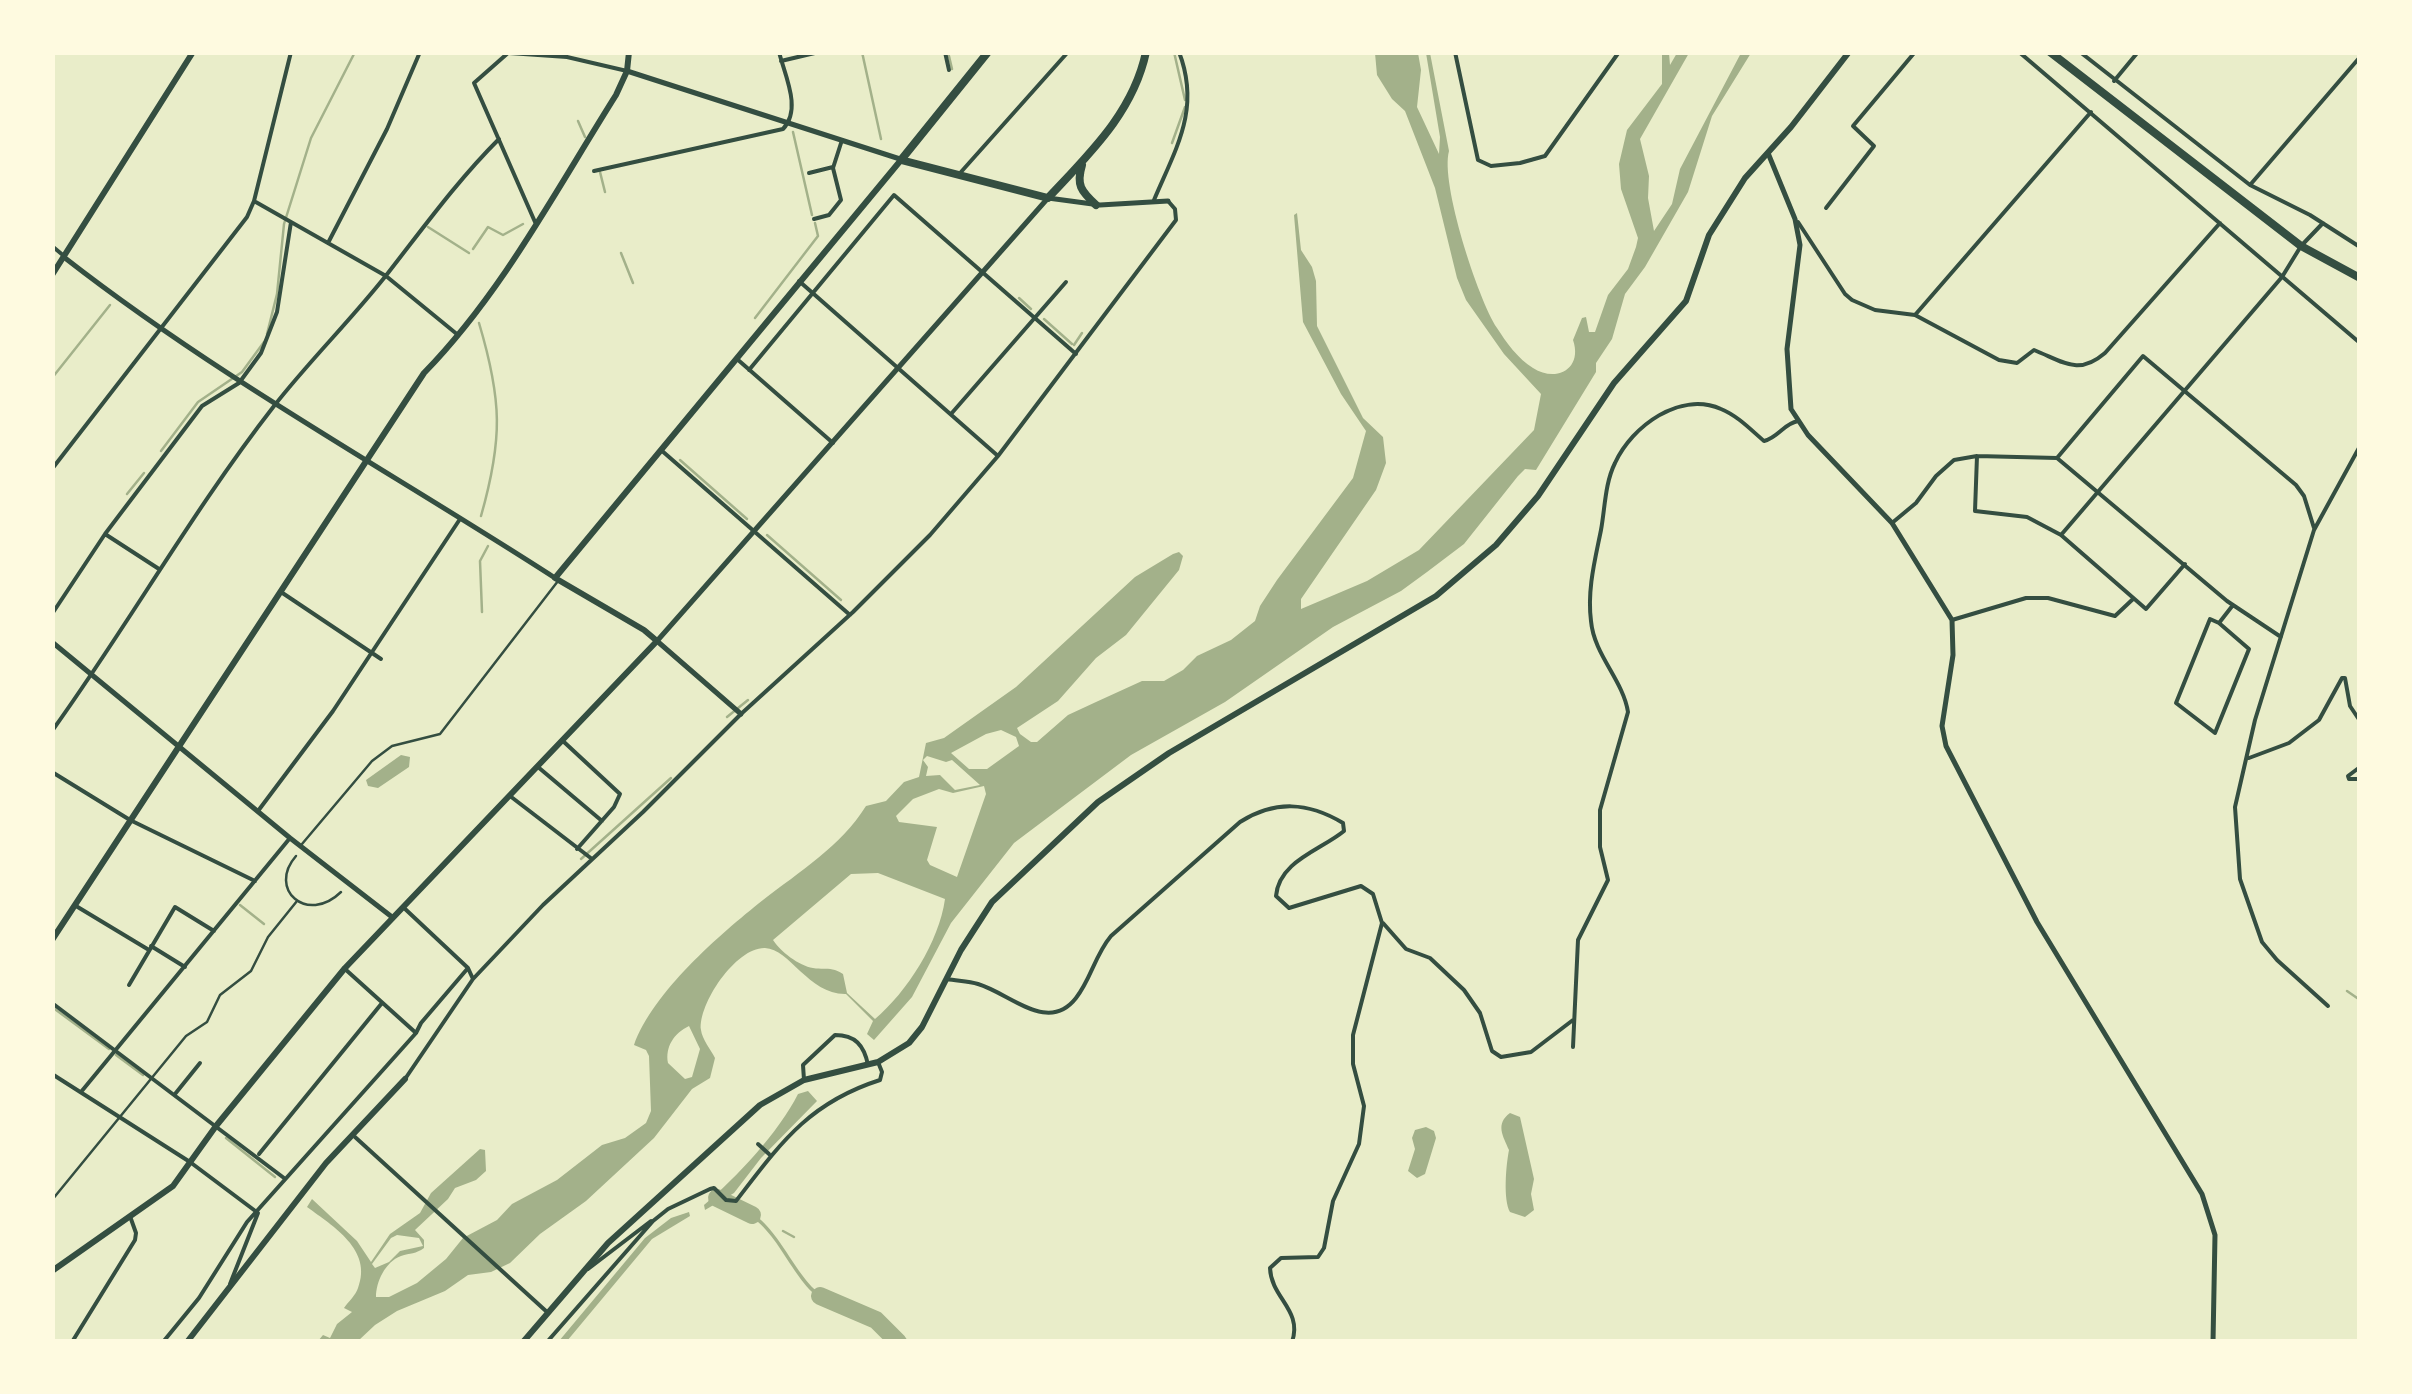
<!DOCTYPE html>
<html>
<head>
<meta charset="utf-8">
<style>
  body { margin:0 }
  #map { position:relative; width:2412px; height:1394px; overflow:hidden; background:#e9edc9; font-family:Montserrat,sans-serif }
  canvas { display:block }
  .frame { position:absolute; inset:0; border:55px solid #fefae0; pointer-events:none }
</style>
</head>
<body>
<div id="map">
<canvas width="2412" height="1394"></canvas>
<div class="frame"></div>
</div>
<script>
const ctx = document.querySelector('canvas').getContext('2d');
ctx.lineJoin = 'round';
function paint(path, color) { ctx.fillStyle = color; ctx.fill(path, 'evenodd'); }
function trace(path, color, width, dash) { ctx.strokeStyle = color; ctx.lineWidth = width; ctx.lineCap = dash ? 'butt' : 'round'; ctx.setLineDash(dash || []); ctx.stroke(path); }
paint(new Path2D(`
  M1375 53H1418L1421 70 1417 107 1439 154 1440 137 1426 53H1430L1449 151C1440 183 1478 299 1497 328 1506 342 1518 359 1533 368 1556 383 1583 369 1573 340L1582 318 1586 317 1589 332H1595L1608 295 1628 269 1636 247 1638 238 1621 189 1619 164 1627 130 1662 84V53H1669L1670 65 1677 53H1689L1640 139 1649 176 1648 198 1654 231 1672 204 1680 169 1741 53H1751L1712 116 1688 192 1645 267 1625 294 1612 339 1596 363V372L1536 470 1525 469 1518 476 1464 544 1427 572 1401 591 1333 627 1225 702 1131 755 1014 843 951 923 912 997 874 1040 867 1034 873 1021 846 994C809 995 790 949 765 948 736 947 698 1004 701 1030 702 1039 711 1050 715 1058L710 1078 692 1089 654 1138 586 1201 540 1234 510 1263 491 1272 468 1275 445 1291 397 1311 375 1325 358 1341H318L323 1335 330 1338 337 1324 352 1312 344 1308C348 1302 356 1295 358 1288 373 1250 333 1226 307 1207L312 1199 357 1241 371 1262 390 1234 420 1213 431 1193 480 1149 485 1150 486 1171 476 1180 455 1188 448 1199 415 1230 424 1240V1248C416 1254 410 1253 401 1256 385 1262 376 1282 376 1297H389L417 1283 446 1259 463 1238 497 1220 512 1204 557 1180 602 1145 625 1138 646 1123 651 1111 649 1056 646 1050 634 1045C653 992 719 935 763 900 799 872 841 846 866 806L886 801 904 782 919 777 926 743 944 738 1016 687 1135 577 1173 554 1179 552 1183 556 1179 570 1126 635 1096 658 1058 701 1017 728 1020 734 1031 742H1037L1068 715 1096 702 1142 681H1164L1183 670 1197 656 1231 640 1255 621 1260 606 1277 580 1353 478 1366 431 1341 394 1303 322 1294 215 1297 213 1301 250 1312 267 1316 281 1317 326 1363 418 1383 437 1386 463 1376 490 1301 599V609L1367 581 1419 550 1534 430 1541 394 1504 354 1466 300 1457 278 1435 188 1405 111 1392 99 1377 75ZM1001 730 1016 737 1019 746 987 769H969L951 753 986 734ZM927 756 946 762 952 760 980 785 955 790 940 775 926 776 928 767 923 760ZM984 786 986 794 957 877 930 865 927 860 937 827 899 822 896 816 913 799 939 789 953 793ZM878 873 945 899C939 942 907 992 875 1019L847 993 843 974C831 966 825 970 813 968 799 966 780 951 773 940L851 874ZM689 1026 700 1049 692 1077 685 1079 668 1063C665 1047 674 1033 689 1026ZM397 1235 419 1238 423 1246 400 1251 389 1262 375 1268 372 1264 391 1238Z
  M401 755 410 757 409 767 378 788 368 786 366 780Z
  M808 1091 817 1101 761 1158 734 1193 705 1210 704 1205C736 1178 779 1132 798 1094Z
  M1510 1113 1520 1117 1534 1179 1531 1194 1534 1210 1525 1217 1510 1212C1503 1200 1506 1165 1509 1150 1503 1136 1495 1124 1510 1113Z
  M1426 1127 1434 1131 1436 1138 1425 1174 1417 1178 1408 1171 1415 1149 1412 1138 1415 1130Z
  M731 1206C774 1210 789 1270 820 1294 826 1298 834 1301 841 1304L839 1308C832 1304 824 1301 817 1296 788 1274 772 1214 732 1210Z
  M689 1212 690 1216 652 1239 567 1341H559L645 1238 671 1218Z`), '#a3b18a');
trace(new Path2D(`
  M862 52 881 139
  M948 52 952 69
  M1174 52 1185 100
  M578 121 585 137
  M793 132 812 215
  M1172 143 1185 107
  M600 172 605 192
  M428 227 469 253
  M473 249 488 227 503 235 523 224
  M621 253 633 283
  M1019 298 1031 309
  M755 318 818 236 815 223
  M1044 319 1072 344
  M479 323C502 400 503 439 481 516
  M267 334 277 294 284 224 311 138 355 52
  M1074 345 1082 333
  M52 378 110 305
  M161 451 198 402 242 372 264 342
  M680 460 747 519
  M127 494 144 473
  M767 535 841 600
  M482 612 480 561 488 546
  M727 717 748 700
  M581 859 671 778
  M240 905 264 924
  M2347 991 2360 1000
  M52 1007 109 1049
  M116 1055 143 1075
  M226 1138 275 1177
  M783 1231 794 1237`), '#a3b18a', 2.5);
trace(new Path2D(`
  M717 1198 752 1215
  M820 1296 876 1320 898 1342`), '#a3b18a', 18);
trace(new Path2D(`
  M302 844 372 761 392 746 440 734 558 581
  M296 856C267 889 307 925 341 892
  M52 1200 186 1036 207 1022 220 995 251 971 268 937 297 901`), '#344e41', 2.5);
trace(new Path2D(`
  M945 52 949 70
  M1455 52 1478 160 1491 166 1520 163 1545 156 1619 52
  M2019 52 2360 343
  M2080 52 2250 185 2310 215 2360 247
  M508 53 474 83 535 222
  M509 53 567 57 627 71
  M781 61 819 52
  M2114 81 2138 52
  M594 171 783 129C802 109 785 76 779 52
  M961 172 1068 52
  M809 173 833 167
  M2250 185 2360 57
  M1154 200C1176 148 1201 109 1179 52
  M254 201 386 276 458 335
  M1826 208 1874 146 1853 126 1915 52
  M814 219 829 215 841 200 833 168 842 140
  M1798 222 1845 294 1852 300 1875 310 1915 315 1999 360 2017 363 2034 350C2064 362 2078 376 2105 353L2220 223
  M328 243 387 129 420 52
  M52 246 64 256
  M799 281 998 456
  M1915 315 2091 112
  M737 359 833 443
  M749 370 894 195 1076 354
  M951 414 1066 282
  M661 450 850 615
  M1977 456 1975 511 2027 517 2061 535 2146 609 2185 564
  M2057 458 2143 356 2296 485 2304 496 2314 528
  M52 469 247 217 254 201 291 52
  M1892 523 1916 503 1936 476 1954 460 1977 456 2057 458 2227 601 2281 637
  M105 534 159 569
  M2061 535 2282 277 2301 246 2323 223
  M281 592 381 659
  M52 614 105 534 202 406 239 383 261 353 277 312 291 222
  M1952 620 2026 598H2048L2115 616 2133 599
  M2219 623 2249 649 2215 733 2176 703 2210 619 2219 623 2233 605
  M52 731C129 624 193 510 274 406 310 360 352 319 388 273 424 227 457 181 499 139
  M564 742 620 794 614 807 577 849
  M2249 758 2289 743 2319 720 2342 678H2345L2350 706 2360 721
  M538 767 602 821
  M2360 767 2348 776 2349 779H2360
  M52 772 130 820 255 881
  M510 796 592 859
  M258 811 333 711 460 519
  M76 906 149 950
  M403 907 468 968
  M1383 923 1406 949 1430 958 1464 990 1480 1013 1492 1051 1501 1057 1531 1052 1573 1020
  M151 946 185 967
  M345 969 416 1033
  M947 979C957 981 968 981 978 984 1011 994 1048 1034 1076 998 1091 979 1095 955 1111 936L1240 822C1275 800 1308 802 1343 823L1344 831C1321 850 1279 861 1276 896L1289 908 1361 886 1373 894 1382 923 1353 1035V1064L1364 1106 1359 1144 1333 1201 1324 1248 1318 1257 1281 1258 1270 1268C1271 1298 1303 1310 1292 1342
  M129 985 175 907 214 931
  M52 1003 284 1178
  M2328 1006 2277 960 2262 942 2240 879 2235 807 2255 720 2314 530 2360 446
  M1573 1047 1578 940 1608 880 1600 847V810L1628 712C1623 680 1594 655 1591 621 1587 590 1595 560 1601 530 1605 508 1605 483 1615 463 1632 426 1680 391 1721 409 1738 416 1751 430 1764 441 1779 437 1783 424 1798 421
  M52 1074 190 1162 258 1213 230 1284
  M405 1079 473 979 543 905 643 812 741 714 853 612 930 535 998 456 1176 220 1175 209 1168 201
  M804 1080 803 1065 835 1035C855 1035 864 1045 868 1065
  M81 1092 290 838
  M175 1094 200 1063
  M355 1137 547 1312
  M758 1144 769 1154
  M259 1154 382 1003
  M588 1269 651 1221
  M72 1342 135 1240 136 1233 131 1219
  M163 1342 199 1298 247 1222 416 1033 421 1023 468 968 473 979
  M547 1342 653 1221 668 1209 710 1189 714 1188 726 1200 736 1201C780 1144 808 1103 880 1080L882 1072 878 1062`), '#344e41', 4);
trace(new Path2D(`
  M627 71 900 159
  M1768 153 1795 219 1800 245 1787 349 1791 409 1808 435 1892 523 1952 620 1953 655 1942 726 1946 746 2037 922 2202 1194 2215 1235 2213 1342
  M65 258C219 378 391 472 555 578
  M52 642 290 838 392 917
  M741 714 657 641 1048 198 1100 205 1168 201`), '#344e41', 5);
trace(new Path2D(`
  M52 940 424 373C502 293 556 190 616 95L627 71 629 52
  M52 1271 173 1186 216 1126 345 968 657 641 644 630 555 578 901 160
  M187 1342 326 1163 405 1079
  M523 1342 608 1243 760 1105 804 1080 878 1062 909 1043 922 1027 961 950 992 902 1098 802 1169 753 1436 596 1496 545 1538 496 1614 383 1686 301 1709 235 1745 178 1791 127 1849 52`), '#344e41', 6);
trace(new Path2D(`
  M52 275 193 52`), '#344e41', 6);
trace(new Path2D(`
  M988 52 901 160 1048 198C1089 154 1133 113 1146 52
  M2050 52 2301 246 2360 278
  M1082 165C1076 185 1081 191 1096 205`), '#344e41', 8);
</script>
</body>
</html>
